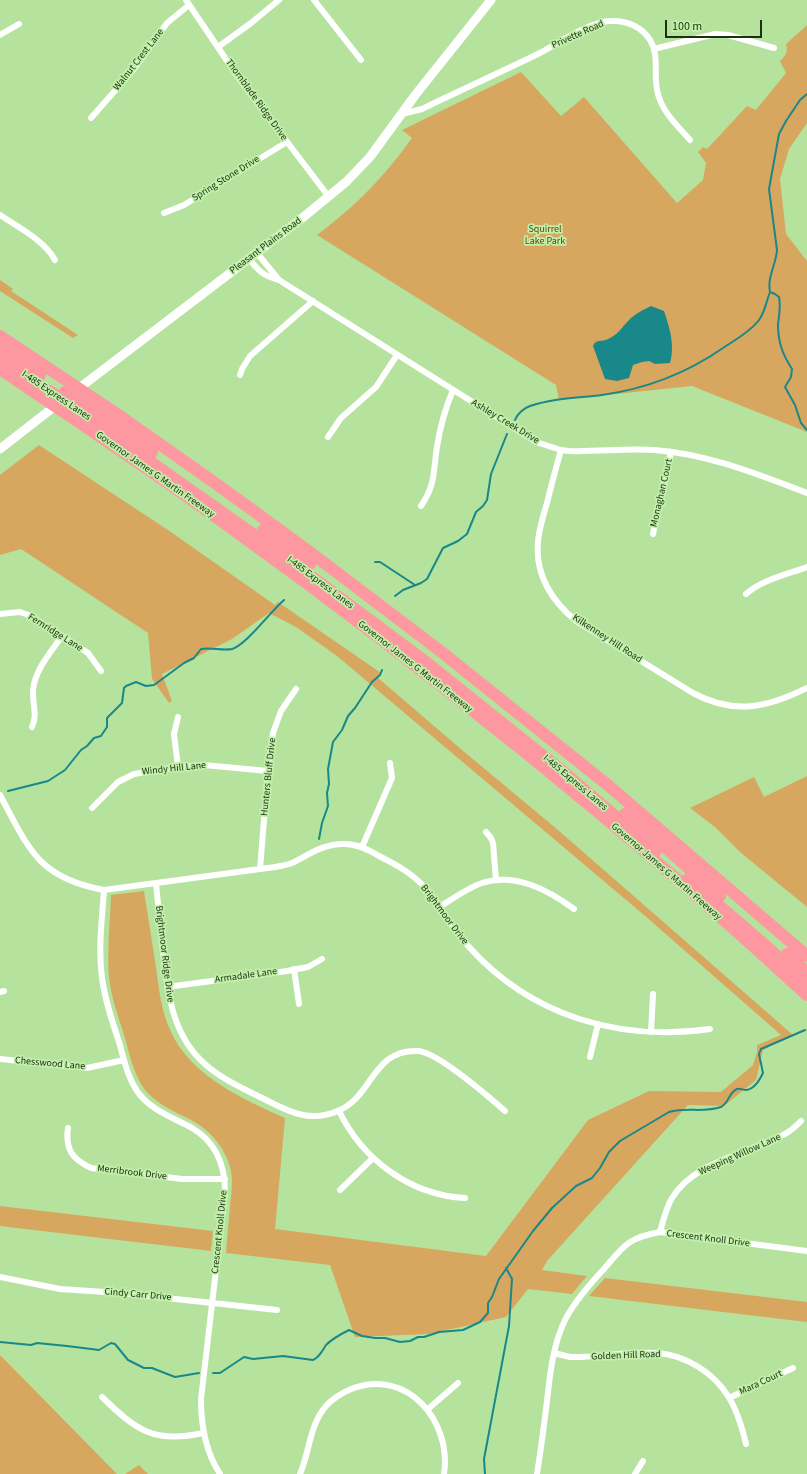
<!DOCTYPE html>
<html>
<head>
<meta charset="utf-8">
<style>
  body { margin:0 }
  #map { position:relative; width:807px; height:1474px; overflow:hidden; background:#b5e39d; font-family:"Source Sans 3",sans-serif }
  canvas { display:block }
  .scale { position:absolute; left:665px; top:20px; width:97px; height:18px; box-sizing:border-box; border:2px solid #1e2f14; border-top:0; padding-left:5px; font-size:12px; line-height:14px; white-space:nowrap; color:#1e2f14; -webkit-text-stroke:3px #c2f0aa; paint-order:stroke }
</style>
</head>
<body>
<div id="map">
<canvas width="807" height="1474"></canvas>
<div class="scale">100 m</div>
</div>
<script>
const ctx = document.querySelector('canvas').getContext('2d');
ctx.lineJoin = 'round';
function paint(path, color) { ctx.fillStyle = color; ctx.fill(path, 'evenodd'); }
function trace(path, color, width, dash) { ctx.strokeStyle = color; ctx.lineWidth = width; ctx.lineCap = dash ? 'butt' : 'round'; ctx.setLineDash(dash || []); ctx.stroke(path); }
function write(font, color, halo, rows, align = 'center') {
  ctx.font = font + ' "Source Sans 3",sans-serif'; ctx.lineWidth = 3.5; ctx.setLineDash([]); ctx.textBaseline = 'middle'; ctx.strokeStyle = halo; ctx.fillStyle = color; for (const [text, x, y, turn = 0] of rows) {
    ctx.save(); ctx.translate(x, y); ctx.rotate((+turn || 0) * Math.PI / 180); ctx.textAlign = isNaN(turn) ? turn : align; if (halo) ctx.strokeText(text, 0, 0); ctx.fillText(text, 0, 0); ctx.restore();
  }
}
paint(new Path2D(`
  M807 25V123L789 149 780 179 786 234 807 261V432L692 386 559 400 556 385 317 235C357 205 383 178 412 138L402 130 521 72 561 116 584 97 677 203 703 180 706 163 698 152 703 147 707 149 747 106 756 110 786 73 780 61C786 55 788 52 786 44Z
  M0 280 13 289 11 291 78 335 73 338 0 291Z
  M39 445 168 530 275 605 278 602 381 673 378 678 462 750 558 830 793 1035 763 1050 756 1080 724 1106 688 1105 547 1261 542 1270 587 1276 572 1294 528 1289 506 1317 429 1334 355 1337 330 1265 226 1253C227 1237 229 1221 230 1205 231 1197 232 1188 232 1180 231 1154 212 1130 189 1119 171 1110 152 1102 141 1084 133 1070 129 1053 125 1038 119 1018 111 998 109 977 107 950 110 922 111 895L144 891C148 916 152 942 156 967 159 989 161 1011 171 1032 192 1077 243 1099 285 1118L275 1229 486 1256 588 1120 649 1091 721 1092 753 1065 757 1052V1045L781 1035 644 915 337 656 296 627 269 613 232 639 162 674 172 701 169 703 152 679 148 633 21 549 0 555V475Z
  M807 776V907L740 852 715 827 690 808 754 777 764 797Z
  M0 1206 213 1231 211 1251 0 1226Z
  M605 1278 807 1302V1322L589 1296Z
  M0 1355 117 1474H0Z
  M139 1465 148 1474H125Z`), '#d8a75f');
paint(new Path2D(`
  M651 306 664 311C670 328 675 346 670 363L655 364 649 361 642 362 633 365 629 378 617 381 605 379 593 346C595 339 602 342 608 339 618 335 622 327 629 320 636 313 643 310 651 306Z`), '#188888');
trace(new Path2D(`
  M770 292C767 277 776 265 777 250L769 189 779 134 786 121 800 100 807 94
  M770 292 775 294 779 297C781 307 779 315 778 325 778 343 783 355 792 369L791 377 785 387 795 405 801 423 807 430
  M515 420C517 414 524 408 530 406 553 398 578 398 602 395 645 389 687 373 723 348 735 340 750 332 759 320 765 312 766 302 770 292
  M375 562H380L415 585
  M395 596 403 590 421 583 427 579 443 548 458 541 467 534 476 512 483 506 487 500 491 474 507 434
  M8 791 48 781 65 770 81 750 87 746 94 738 101 736 107 727V718L122 703 124 688 126 686 136 682 146 686 154 685 184 663 194 658 201 649C211 647 222 651 232 649 246 645 271 611 284 600
  M319 839 322 823 328 806 327 793 329 784 328 769 333 742 342 730 348 716 355 708 372 682 380 675 382 670
  M0 1342 31 1345 37 1343 67 1346 99 1350 111 1343 115 1344 128 1360 144 1368H152L175 1377 199 1373
  M213 1373H220L244 1357 253 1359 283 1356 313 1360C320 1357 322 1351 326 1345 332 1339 341 1334 349 1330L362 1336 375 1338H385L400 1342 410 1341 418 1337H424L439 1332 463 1330 480 1322 488 1313V1303L492 1297 499 1279 533 1231 552 1208 576 1186 592 1178 600 1168 609 1152 620 1141 669 1112C686 1107 704 1113 721 1107 729 1103 729 1092 737 1089 740 1088 743 1090 746 1090 755 1089 760 1079 763 1073L759 1054 761 1049 805 1030
  M485 1474 484 1459 509 1326 512 1279 506 1268`), '#188888', 2);
trace(new Path2D(`
  M186 0 240 80 329 197
  M314 0 361 60
  M0 35 19 24
  M218 47 251 23 279 0
  M654 49 715 34 728 35 774 48
  M402 114 422 109C461 90 501 72 540 53 558 43 591 21 611 21 626 20 642 27 650 40 658 53 655 67 656 81 657 107 673 121 690 140
  M91 118 134 69 167 23 189 5
  M164 213 184 205 287 142
  M0 215C19 228 44 240 55 260
  M249 259C260 272 262 275 279 280L257 253
  M279 280 536 442 561 450 569 451C597 452 626 448 654 450 708 454 757 474 807 493
  M240 375 242 369 250 356 313 301
  M328 437 341 418 376 387 397 355
  M561 450C556 468 551 486 547 503 543 516 539 529 538 542 535 575 552 601 576 621L693 693C734 715 767 708 807 688
  M421 506C436 484 433 471 437 447 440 427 445 409 453 390
  M653 534 671 452
  M746 594C761 580 788 574 807 567
  M0 614 20 612 31 616 88 653 101 671
  M32 727C38 715 32 703 33 690 35 670 50 653 62 636
  M178 767 174 734 178 717
  M0 795C29 849 38 878 104 890L275 867C281 866 287 865 292 863 310 854 325 843 345 844 358 844 369 850 379 856 397 865 415 875 428 891 442 909 453 930 469 947 531 1016 619 1042 710 1029
  M92 808 118 782 134 774 178 767 204 765 268 771
  M486 832 491 838 493 843 496 880
  M362 847 392 778 390 763
  M260 869 268 771 273 733 281 711 296 689
  M156 883C158 906 161 929 163 952 168 994 172 1036 206 1065 223 1080 246 1090 266 1100 291 1113 312 1123 340 1110 373 1095 373 1049 418 1051 437 1052 489 1097 505 1111
  M104 890C102 919 98 949 102 978 105 1000 112 1021 119 1042 124 1059 127 1076 137 1091 150 1110 172 1117 192 1128 216 1142 225 1166 225 1192L201 1399C201 1426 205 1451 220 1474
  M439 907C453 899 467 888 482 883 515 872 548 890 574 909
  M294 969 299 1004
  M167 987 287 971 308 967 322 959
  M0 992 4 991
  M651 1032 653 994
  M590 1057 598 1024
  M0 1059 87 1068 124 1060
  M339 1111C363 1160 410 1195 465 1198
  M68 1128C65 1149 72 1159 91 1168L182 1179H225
  M340 1190 373 1158
  M660 1232C663 1221 666 1208 672 1198 691 1167 731 1158 762 1144 778 1138 789 1134 801 1121
  M0 1277 60 1289 120 1293 277 1310
  M554 1353 570 1357H581C606 1356 632 1351 657 1353 685 1355 713 1372 728 1396 737 1410 742 1427 746 1444
  M102 1397C136 1430 154 1444 203 1433
  M729 1398 793 1368
  M428 1409 458 1383
  M300 1474C310 1451 309 1426 326 1406 333 1398 342 1393 351 1389 407 1367 452 1421 444 1474
  M537 1474C541 1450 544 1425 547 1401 550 1373 553 1344 566 1318 576 1300 589 1285 603 1270 624 1246 627 1238 660 1232L807 1251
  M635 1474 643 1461`), '#fff', 6);
trace(new Path2D(`
  M74 392 301 219 346 182 370 157 416 94 491 0
  M0 449 59 403`), '#fff', 9);
trace(new Path2D(`
  M0 336 117 414 222 488 310 552 439 650 609 786 807 956
  M0 348 40 375
  M0 359 57 396 284 556 422 659 567 775 656 851
  M0 369C75 420 151 470 224 523 427 669 623 826 807 995
  M65 392 152 452
  M263 530 310 564
  M625 814 665 847 720 896
  M688 879 764 944 807 984
  M787 954 807 972`), '#fd98a0', 12);
write('10px', '#1e2f14', '#c2f0aa', [
  ["Privette Road",578,35,-24],
  ["Walnut Crest Lane",139,60,-52],
  ["Thornblade Ridge Drive",256,100,54],
  ["Spring Stone Drive",226,179,-32],
  ["Pleasant Plains Road",266,246,-37],
  ["I-485 Express Lanes",56,396,34],
  ["Ashley Creek Drive",505,422,31],
  ["Governor James G Martin Freeway",155,475,35],
  ["Monaghan Court",662,493,-77],
  ["I-485 Express Lanes",320,583,37],
  ["Fernridge Lane",55,633,32],
  ["Kilkenney Hill Road",607,639,33],
  ["Governor James G Martin Freeway",415,667,38],
  ["Windy Hill Lane",174,769,-6],
  ["Hunters Bluff Drive",269,777,-84],
  ["I-485 Express Lanes",575,783,40],
  ["Governor James G Martin Freeway",666,872,41],
  ["Brightmoor Drive",444,915,53],
  ["Brightmoor Ridge Drive",164,954,83],
  ["Armadale Lane",246,976,-8],
  ["Chesswood Lane",50,1064,5],
  ["Weeping Willow Lane",740,1155,-24],
  ["Merribrook Drive",132,1173,7],
  ["Crescent Knoll Drive",220,1232,-84],
  ["Crescent Knoll Drive",708,1239,7],
  ["Cindy Carr Drive",138,1295,5],
  ["Golden Hill Road",626,1356,-2],
  ["Mara Court",761,1383,-25]
]);
write('10px', '#654100', '#c2f0aa', [
  ["Squirrel",545,230],
  ["Lake Park",545,242]
]);
</script>
</body>
</html>
